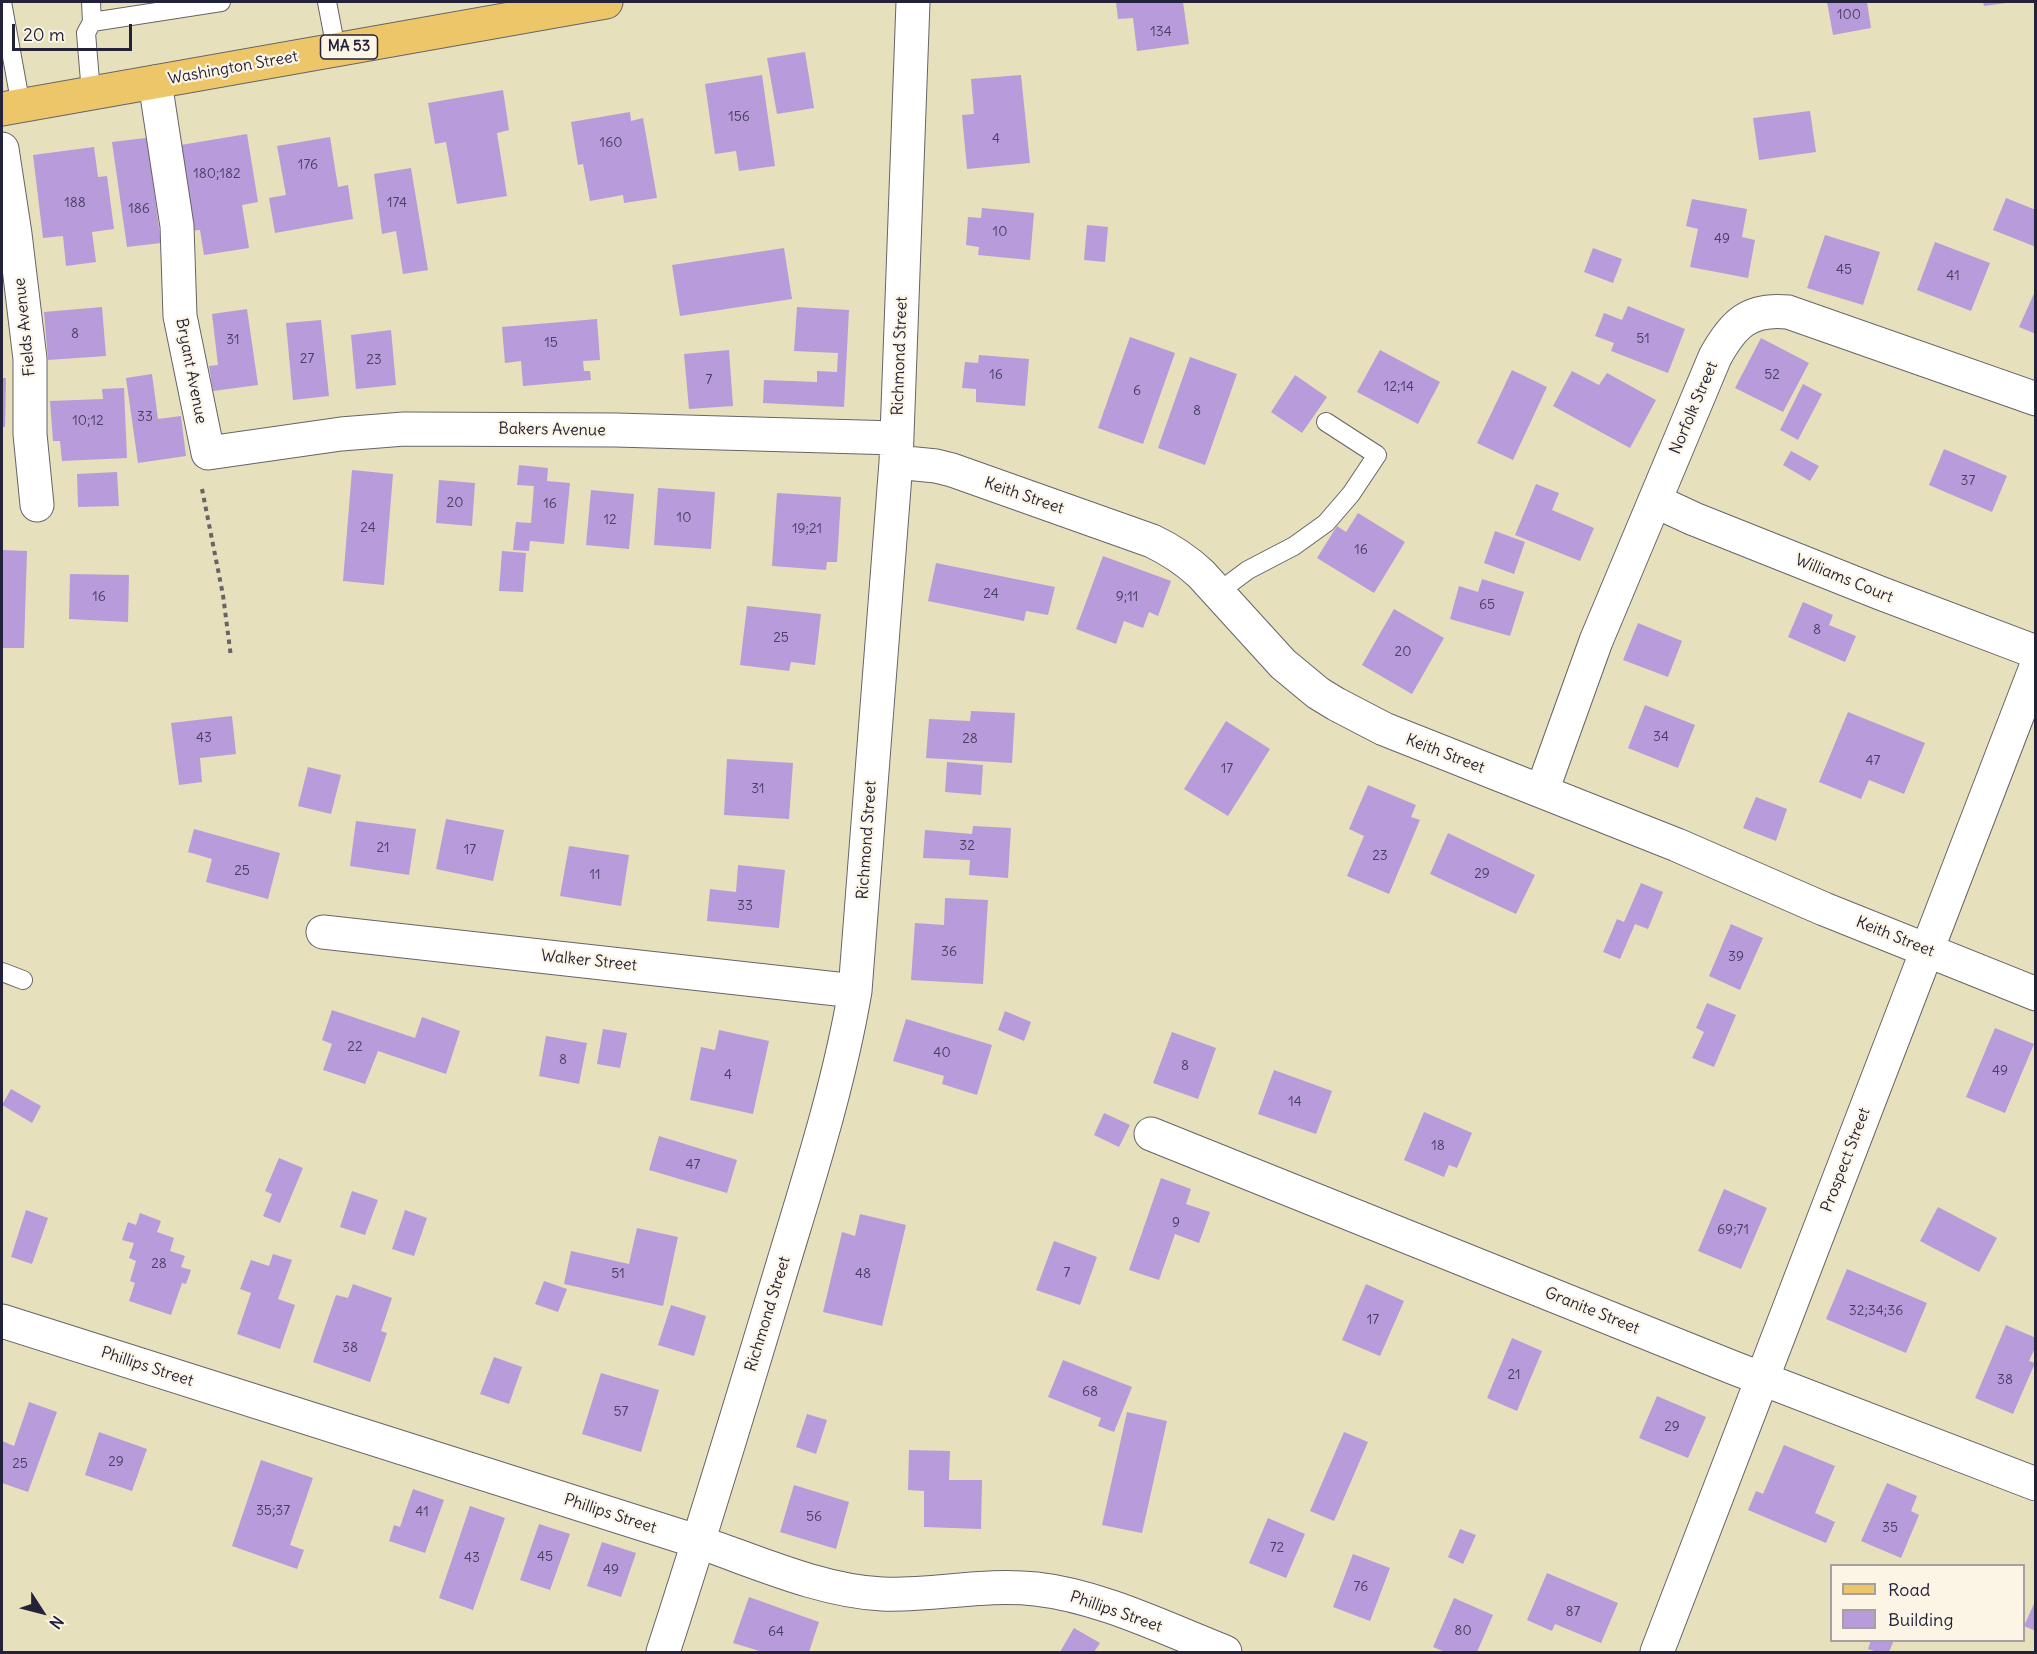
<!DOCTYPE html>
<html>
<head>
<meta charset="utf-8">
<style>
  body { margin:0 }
  #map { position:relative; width:2037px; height:1654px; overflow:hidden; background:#e7e0bc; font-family:Delius,sans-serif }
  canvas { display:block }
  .frame { position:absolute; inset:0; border:3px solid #22223b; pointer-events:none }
  .legend { position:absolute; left:1830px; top:1564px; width:195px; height:78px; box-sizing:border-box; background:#fcf5e5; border:2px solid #a5a1a1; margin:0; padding:8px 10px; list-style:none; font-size:18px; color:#22223b }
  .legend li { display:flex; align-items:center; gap:12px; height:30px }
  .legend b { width:30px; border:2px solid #a5a1a1 }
  .north { position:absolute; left:12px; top:1582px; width:60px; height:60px; -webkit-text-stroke:4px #fcf5e5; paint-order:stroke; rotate:126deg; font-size:16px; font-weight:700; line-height:24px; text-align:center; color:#22223b }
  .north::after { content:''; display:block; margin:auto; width:21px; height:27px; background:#22223b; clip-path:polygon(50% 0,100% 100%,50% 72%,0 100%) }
  .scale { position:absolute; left:12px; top:24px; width:120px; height:27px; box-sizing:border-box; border:3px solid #22223b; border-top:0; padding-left:8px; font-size:18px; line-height:21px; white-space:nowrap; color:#22223b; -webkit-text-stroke:4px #fcf5e5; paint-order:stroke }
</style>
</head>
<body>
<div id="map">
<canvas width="2037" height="1654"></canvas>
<div class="frame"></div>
<ul class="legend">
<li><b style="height:8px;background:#ecc669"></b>Road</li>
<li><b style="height:16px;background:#b89bda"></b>Building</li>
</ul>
<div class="north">N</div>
<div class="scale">20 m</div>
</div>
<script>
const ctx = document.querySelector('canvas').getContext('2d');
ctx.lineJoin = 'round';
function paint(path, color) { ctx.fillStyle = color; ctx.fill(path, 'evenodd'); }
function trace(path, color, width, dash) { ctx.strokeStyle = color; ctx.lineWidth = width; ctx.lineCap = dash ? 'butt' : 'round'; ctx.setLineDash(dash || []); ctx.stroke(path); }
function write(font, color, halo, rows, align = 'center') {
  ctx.font = font + ' Delius,sans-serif'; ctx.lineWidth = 4.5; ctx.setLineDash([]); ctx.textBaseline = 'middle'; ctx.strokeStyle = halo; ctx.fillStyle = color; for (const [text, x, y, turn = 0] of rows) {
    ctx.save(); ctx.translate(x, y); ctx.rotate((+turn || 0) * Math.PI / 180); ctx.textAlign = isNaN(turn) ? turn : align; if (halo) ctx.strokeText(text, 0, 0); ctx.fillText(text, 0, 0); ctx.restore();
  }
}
paint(new Path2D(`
  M1116 2H1183L1189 44 1137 51 1133 18 1118 19Z
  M1827 2H1867L1871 28 1833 35Z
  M1983 2H2006V3L1984 6Z
  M805 52 814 108 777 114 767 58Z
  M762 75 775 166 739 171 736 151 715 154 705 84Z
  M1021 75 1030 163 967 169 962 115 974 114 971 79Z
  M503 90 509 130 497 133 507 196 457 204 446 142 435 144 428 103Z
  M1810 111 1816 152 1759 160 1753 118Z
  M630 112 631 121 643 118 657 198 624 203 623 195 590 201 583 164 578 165 571 122Z
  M247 134 258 202 242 205 249 248 204 255 200 230 190 231 175 146Z
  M154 137 158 174 152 175 161 243 127 247 112 142Z
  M330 137 338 187 348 185 353 219 275 233 269 198 286 195 277 146Z
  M94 147 98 177 107 176 114 229 92 232 96 262 66 266 63 236 43 238 33 155Z
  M411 168 428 270 403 274 396 231 382 234 374 174Z
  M2006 198 2036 210V247L1993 230Z
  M1692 199 1747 209 1742 237 1755 240 1748 278 1690 267 1698 229 1686 226Z
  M982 208 1034 213 1030 260 978 255 979 247 966 245 968 217 981 218Z
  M1087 225 1108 227 1105 262 1084 260Z
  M1825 235 1880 252 1863 305 1807 288Z
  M1935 242 1990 263 1971 311 1917 290Z
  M784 248 792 299 680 316 672 265Z
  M1593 248 1622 259 1613 283 1584 272Z
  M2036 289V334L2019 327Z
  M1628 306 1685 329 1668 373 1611 351 1614 343 1595 336 1604 313 1622 320Z
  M102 307 106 356 48 360 44 312Z
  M797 307 849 310 844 407 763 403 764 380 817 382V371L837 372 838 353 794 351Z
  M247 309 258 385 213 391 209 366 218 365 212 314Z
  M597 319 600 360 583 361 584 371H590L591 380 523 386 521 361 505 363 502 327Z
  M321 320 329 396 293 400 286 323Z
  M391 330 396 385 356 389 351 335Z
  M1130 337 1175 353 1143 444 1098 428Z
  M1761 338 1809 363 1783 412 1735 388Z
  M729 350 733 406 689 409 684 354Z
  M1380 350 1440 382 1418 424 1357 392Z
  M979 355 1029 359 1025 406 976 402V389L962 388 965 362 978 363Z
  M1190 357 1237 374 1205 465 1158 448Z
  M1512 370 1547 387 1513 460 1477 443Z
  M1572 371 1599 385 1607 373 1656 400 1630 448 1553 406Z
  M152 374 158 419 181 416 186 456 138 463 126 378Z
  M1295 375 1327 397 1302 433 1271 412Z
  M2 378H6L5 427H2Z
  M1803 384 1822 394 1798 440 1780 430Z
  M124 388 127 458 62 461 60 441H53L50 401 103 399 102 389Z
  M1944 449 2007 476 1992 512 1929 485Z
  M1791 451 1819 466 1810 481 1783 465Z
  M519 465 548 468 547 481 570 483 564 544 530 541 529 551 513 550 516 522 531 523 534 486 517 485Z
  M352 470 393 474 384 585 343 581Z
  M117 472 119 506 78 507 77 474Z
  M439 480 475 483 472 526 436 523Z
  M1536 484 1559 493 1552 510 1594 528 1580 561 1515 535Z
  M658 488 715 492 711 549 654 545Z
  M591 490 634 494 629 549 586 545Z
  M777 493 841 497 837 562H827L826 570 772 566Z
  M1358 513 1405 542 1374 593 1317 558 1337 526 1346 532Z
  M1495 531 1525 542 1514 574 1484 563Z
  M2 550 27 551 24 648H2Z
  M502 551 526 553 523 592 499 591Z
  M1103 556 1171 581 1158 616 1149 612 1143 628 1124 621 1116 644 1076 629Z
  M936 563 1055 587 1048 615 1026 611 1024 621 928 601Z
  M70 574 129 575 128 622 69 619Z
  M1482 579 1524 592 1510 636 1450 619 1459 586 1478 592Z
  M1803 602 1833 615 1829 625 1856 636 1845 662 1788 637Z
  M747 606 821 614 815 665 791 662 789 671 740 665Z
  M1394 609 1444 638 1412 694 1362 665Z
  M1638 623 1682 641 1668 677 1623 660Z
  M1645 705 1695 725 1678 768 1628 748Z
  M971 711 1015 713 1012 763 926 758 929 719 970 721Z
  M1848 712 1925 743 1904 794 1869 780 1861 799 1819 782Z
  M232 716 236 754 200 758 202 782 179 785 171 723Z
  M1226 721 1270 749 1228 816 1184 789Z
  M727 759 793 763 789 819 724 815Z
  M947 762 983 765 981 795 945 792Z
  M308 767 341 775 331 814 298 806Z
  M1368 785 1416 805 1411 817 1420 820 1389 894 1347 876 1364 836 1349 829Z
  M1756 797 1787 809 1776 841 1743 828Z
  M446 819 504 830 493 881 436 869Z
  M356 821 416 829 409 875 350 866Z
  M973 826 1011 828 1008 878 969 875 970 860 923 858 925 830 972 834Z
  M194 829 280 853 268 899 206 882 212 859 188 852Z
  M1448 833 1535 875 1516 914 1430 874Z
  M569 846 629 855 621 906 560 896Z
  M738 865 785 870 779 928 707 921 710 889 736 892Z
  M1641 883 1663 892 1648 929 1635 924 1620 959 1603 952 1617 919 1624 922Z
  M945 898 988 900 983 984 911 980 915 923 944 925Z
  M1731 924 1763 938 1740 990 1709 976Z
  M1707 1003 1736 1015 1714 1067 1692 1058 1704 1032 1696 1028Z
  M332 1010 415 1038 422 1017 460 1031 446 1074 378 1051 365 1084 323 1070 332 1044 322 1040Z
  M1005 1011 1031 1022 1024 1041 998 1030Z
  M906 1019 992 1045 977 1095 942 1084 944 1076 893 1061Z
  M1995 1028 2034 1044 2005 1113 1966 1097Z
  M603 1029 627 1033 620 1068 597 1064Z
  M719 1030 769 1041 753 1114 690 1100 701 1047 715 1050Z
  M1172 1032 1216 1048 1198 1099 1153 1083Z
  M546 1036 587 1043 579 1084 539 1076Z
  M1274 1070 1332 1091 1316 1134 1258 1114Z
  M11 1089 41 1106 32 1123 2 1105Z
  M1424 1112 1472 1133 1457 1168 1449 1165 1444 1177 1404 1160Z
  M1104 1113 1130 1125 1119 1147 1094 1135Z
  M659 1136 737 1160 727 1193 649 1170Z
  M279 1158 303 1168 280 1223 263 1216 272 1194 265 1191Z
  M1161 1178 1191 1189 1186 1204 1210 1212 1199 1243 1175 1234 1159 1280 1129 1270Z
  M1724 1189 1767 1208 1741 1269 1698 1251Z
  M352 1191 378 1200 365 1235 340 1227Z
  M1938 1207 1997 1238 1979 1272 1920 1241Z
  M26 1210 48 1218 32 1264 11 1257Z
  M405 1210 427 1218 414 1256 392 1249Z
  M140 1213 161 1221 157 1232 174 1238 170 1251 185 1256 181 1267 191 1270 186 1284 182 1283 171 1315 129 1301 135 1283 130 1281 136 1261 129 1258 134 1243 122 1240 128 1222 136 1225Z
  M860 1214 906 1225 882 1326 823 1312 842 1232 855 1236Z
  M637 1228 678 1237 663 1306 564 1284 571 1251 629 1264Z
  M1054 1241 1097 1257 1080 1305 1036 1290Z
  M273 1254 292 1260 278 1299 295 1305 280 1349 237 1334 251 1293 240 1289 251 1260 269 1266Z
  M1847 1269 1927 1303 1906 1353 1826 1319Z
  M544 1281 567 1289 558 1312 535 1304Z
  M353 1284 392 1298 381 1331 387 1333 370 1382 313 1362 336 1295 348 1298Z
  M1366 1284 1404 1301 1380 1356 1342 1340Z
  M671 1305 706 1316 694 1356 658 1345Z
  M2006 1325 2036 1338V1346L2029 1361 2035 1363 2013 1414 1975 1398Z
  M1512 1338 1542 1351 1517 1411 1487 1398Z
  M494 1357 522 1367 509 1404 480 1394Z
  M1063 1360 1132 1387 1114 1432 1098 1426 1101 1418 1048 1397Z
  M601 1373 659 1390 641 1452 582 1434Z
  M1657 1396 1706 1417 1688 1458 1639 1438Z
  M29 1402 57 1412 28 1492 2 1483V1441L14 1446Z
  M1127 1412 1167 1421 1142 1533 1102 1525Z
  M807 1414 827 1420 816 1454 796 1447Z
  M99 1432 147 1449 132 1491 85 1475Z
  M1344 1432 1368 1442 1334 1521 1310 1511Z
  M1784 1445 1835 1466 1815 1513 1835 1522 1826 1543 1748 1510 1756 1491 1763 1494Z
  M909 1450 950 1451 949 1480H982L981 1529 924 1527V1491L908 1490Z
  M261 1460 313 1478 290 1545 304 1550 297 1569 232 1546Z
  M1887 1483 1917 1496 1911 1511 1919 1515 1901 1558 1861 1541Z
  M794 1485 849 1502 836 1549 780 1532Z
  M413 1489 444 1500 425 1553 389 1541 394 1525 400 1527Z
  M470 1506 505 1518 473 1610 439 1598Z
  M1268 1518 1305 1534 1286 1578 1249 1563Z
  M539 1524 570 1534 550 1590 520 1580Z
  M1460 1529 1476 1535 1463 1564 1448 1557Z
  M602 1542 636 1553 621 1597 587 1586Z
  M1353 1554 1390 1568 1370 1621 1333 1607Z
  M1547 1573 1618 1603 1601 1643 1555 1624 1552 1631 1527 1620Z
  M749 1597 819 1622 809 1652H763L733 1643Z
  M1454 1598 1493 1615 1477 1652H1445L1433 1647Z
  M2036 1599V1631L2024 1626Z
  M1074 1628 1100 1643 1094 1652H1060Z
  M1871 1640H1894L1889 1652H1877L1868 1649Z`), '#b89bda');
const service = new Path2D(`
  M2 2 21 106
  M91 2 92 22
  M327 2 336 49
  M91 93 86 33 92 22 221 2
  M1217 593 1248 570 1294 546 1326 523 1351 494 1377 455 1326 422
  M2 972 23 980`);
const minor = new Path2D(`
  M155 82 177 226 180 316 208 453 341 434 404 429 616 430 896 438
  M2 149 15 234 30 359V434L37 505
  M896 462 936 466 952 470 1152 541C1171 550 1186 560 1201 574L1283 664 1318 693 1336 704 1384 729 1677 845 1824 909 2036 994
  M1655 501 1694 519 1880 593 2036 652
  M1542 791 1596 641 1715 357C1733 324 1749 308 1788 312L2036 399
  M323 932 855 991
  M1151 1134 1734 1368 2036 1484
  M2 1321 699 1542C757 1562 821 1591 882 1594 933 1596 985 1583 1036 1589 1100 1596 1166 1629 1225 1652
  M663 1652C703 1530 740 1407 777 1284 806 1187 838 1091 855 991L896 462 913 2
  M1657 1652C1784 1325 1907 995 2036 667`);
const primary = new Path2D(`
  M2 109 606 2`);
trace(service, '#676468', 20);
trace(minor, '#676468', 35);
trace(primary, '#676468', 35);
trace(new Path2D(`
  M202 489 223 595 231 657`), '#676468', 4, [4.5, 4.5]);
trace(service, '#fff', 18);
trace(minor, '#fff', 33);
trace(primary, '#ecc669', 33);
write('14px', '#484063', null, [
  ["100",1849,15],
  ["134",1161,32],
  ["156",739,117],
  ["4",996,139],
  ["160",611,143],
  ["176",308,165],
  ["180;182",217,174],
  ["188",75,203],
  ["174",397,203],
  ["186",139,209],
  ["10",1000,232],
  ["49",1722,239],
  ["45",1844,270],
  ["41",1953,276],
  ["8",75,334],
  ["51",1643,339],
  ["31",233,340],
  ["15",551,343],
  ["27",307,359],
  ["23",374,360],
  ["16",996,375],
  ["52",1772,375],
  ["7",709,380],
  ["12;14",1399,387],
  ["6",1137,391],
  ["8",1197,411],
  ["33",145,417],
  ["10;12",88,421],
  ["37",1968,481],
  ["20",455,503],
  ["16",550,504],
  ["10",684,518],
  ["12",610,520],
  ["24",368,528],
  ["19;21",807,529],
  ["16",1361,550],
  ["24",991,594],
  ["16",99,597],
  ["9;11",1127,597],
  ["65",1487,605],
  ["8",1817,630],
  ["25",781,638],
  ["20",1403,652],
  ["34",1661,737],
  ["43",204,738],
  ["28",970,739],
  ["47",1873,761],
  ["17",1227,769],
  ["31",758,789],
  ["32",967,846],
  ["21",383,848],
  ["17",470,850],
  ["23",1380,856],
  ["25",242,871],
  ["29",1482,874],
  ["11",595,875],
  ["33",745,906],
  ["36",949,952],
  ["39",1736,957],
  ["22",355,1047],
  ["40",942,1053],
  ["8",563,1060],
  ["8",1185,1066],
  ["49",2000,1071],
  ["4",728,1075],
  ["14",1295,1102],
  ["18",1438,1146],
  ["47",693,1165],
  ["9",1176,1223],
  ["69;71",1733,1230],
  ["28",159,1264],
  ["7",1067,1273],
  ["51",618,1274],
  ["48",863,1274],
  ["32;34;36",1876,1311],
  ["17",1373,1320],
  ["38",350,1348],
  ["21",1514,1375],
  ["38",2005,1380],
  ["68",1090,1392],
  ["57",621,1412],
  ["29",1672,1427],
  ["29",116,1462],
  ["25",20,1464],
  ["35;37",273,1511],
  ["41",422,1512],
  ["56",814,1517],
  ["35",1890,1528],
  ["72",1277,1548],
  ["45",545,1557],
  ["43",472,1558],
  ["49",611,1570],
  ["76",1361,1587],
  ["87",1573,1612],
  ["80",1463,1631],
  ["64",776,1632]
]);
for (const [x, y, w] of [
  [349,47,57]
]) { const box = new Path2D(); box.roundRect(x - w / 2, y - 12, w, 24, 4.5); ctx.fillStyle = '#fcf5e5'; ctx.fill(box); trace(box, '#22223b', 1.5); }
write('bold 15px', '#22223b', null, [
  ["MA 53",349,47]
]);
write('16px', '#22223b', '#fcf5e5', [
  ["Washington Street",233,68,-10],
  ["Fields Avenue",25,327,-96],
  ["Richmond Street",900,356,-88],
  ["Bryant Avenue",191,371,79],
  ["Norfolk Street",1694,408,-67],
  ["Bakers Avenue",552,430,1],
  ["Keith Street",1024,496,19],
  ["Williams Court",1844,579,22],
  ["Keith Street",1445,754,21],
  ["Richmond Street",867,840,-86],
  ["Keith Street",1895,937,22],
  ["Walker Street",589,961,6],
  ["Prospect Street",1846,1160,-69],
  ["Granite Street",1592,1311,22],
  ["Richmond Street",768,1314,-73],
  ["Phillips Street",147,1367,18],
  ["Phillips Street",610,1514,18],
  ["Phillips Street",1116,1612,19]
]);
</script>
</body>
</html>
